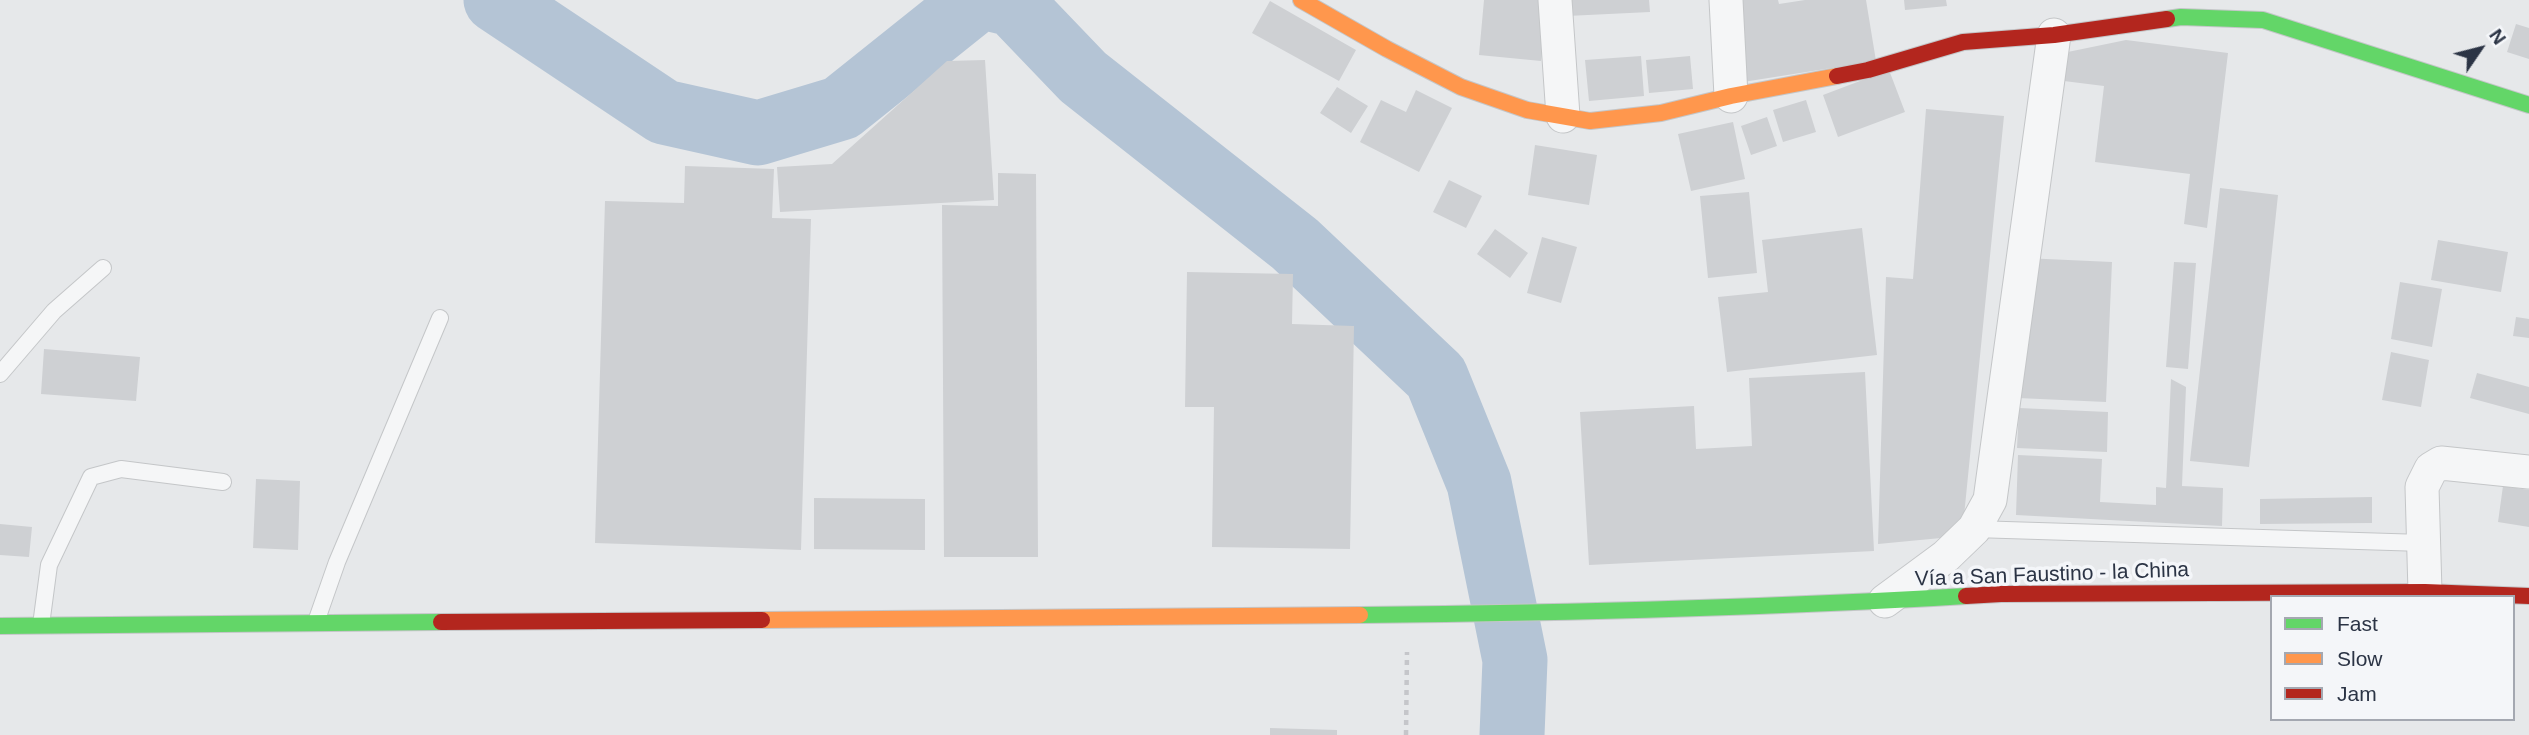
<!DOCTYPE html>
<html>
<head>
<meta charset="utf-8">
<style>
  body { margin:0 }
  #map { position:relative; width:2529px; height:735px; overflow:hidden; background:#e6e8ea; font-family:Helvetica,sans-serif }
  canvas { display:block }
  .legend { position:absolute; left:2270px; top:595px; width:245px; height:126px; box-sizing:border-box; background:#f4f6f9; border:2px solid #a4a8b1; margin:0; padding:9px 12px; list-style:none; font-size:21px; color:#2b3445 }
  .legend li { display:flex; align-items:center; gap:14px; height:35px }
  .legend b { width:35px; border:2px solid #a4a8b1 }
  .north { position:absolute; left:2445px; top:14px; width:70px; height:70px; -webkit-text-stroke:5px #f4f6f9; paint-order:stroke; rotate:55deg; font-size:19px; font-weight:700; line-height:28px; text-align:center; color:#2b3445 }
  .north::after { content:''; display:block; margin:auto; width:24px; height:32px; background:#2b3445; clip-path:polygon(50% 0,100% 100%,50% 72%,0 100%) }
</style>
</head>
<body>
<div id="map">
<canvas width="2529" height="735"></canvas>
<ul class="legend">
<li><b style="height:9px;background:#63d668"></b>Fast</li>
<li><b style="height:9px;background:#ff974d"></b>Slow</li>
<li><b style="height:9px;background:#b3261e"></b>Jam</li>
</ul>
<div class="north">N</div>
</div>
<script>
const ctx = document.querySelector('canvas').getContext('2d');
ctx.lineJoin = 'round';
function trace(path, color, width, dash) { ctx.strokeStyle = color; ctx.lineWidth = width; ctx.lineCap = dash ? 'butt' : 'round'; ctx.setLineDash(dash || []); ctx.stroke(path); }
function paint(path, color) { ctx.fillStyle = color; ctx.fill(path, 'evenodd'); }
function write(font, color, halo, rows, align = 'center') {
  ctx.font = font + ' Helvetica,sans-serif'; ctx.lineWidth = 7; ctx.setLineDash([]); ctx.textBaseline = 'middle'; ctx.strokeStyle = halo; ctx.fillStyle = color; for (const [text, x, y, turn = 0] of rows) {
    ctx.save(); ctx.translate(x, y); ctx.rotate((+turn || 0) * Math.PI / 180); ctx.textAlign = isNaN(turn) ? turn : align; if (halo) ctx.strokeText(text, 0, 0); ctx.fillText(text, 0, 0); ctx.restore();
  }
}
trace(new Path2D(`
  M496 0 664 112 758 133 841 108 976 0
  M996 0 1013 4 1083 77 1295 244 1436 377 1479 483 1515 660 1512 735`), '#b4c4d5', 65);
paint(new Path2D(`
  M1484 0H1547L1541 61 1479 55Z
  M1566 0H1649L1650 12 1567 16Z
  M1730 0H1778L1779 4 1805 0H1866L1876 61 1743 82Z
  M1904 0H1946L1947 6 1905 10Z
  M1270 1 1356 50 1339 81 1252 33Z
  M2516 24 2529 28V59L2507 52Z
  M2126 40 2228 53 2207 228 2184 224 2190 174 2095 162 2104 86 2064 81 2058 54Z
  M1641 56 1644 96 1589 101 1585 60Z
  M1690 56 1693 89 1649 93 1646 60Z
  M985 60 994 200 780 212 777 167 832 164 947 61Z
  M1889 70 1905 112 1838 137 1823 95Z
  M1337 87 1368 106 1351 133 1320 113Z
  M1416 90 1452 108 1419 172 1360 142 1381 100 1406 112Z
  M1806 100 1816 132 1783 142 1773 110Z
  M1926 109 2004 116 1962 536 1878 544 1886 277 1913 279Z
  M1767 117 1777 146 1751 155 1741 126Z
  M1733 122 1745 179 1691 191 1678 134Z
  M1535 145 1597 155 1589 205 1528 195Z
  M685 166 774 169 772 218 811 219 801 550 595 543 605 201 684 203Z
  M998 173 1036 174 1038 557H944L942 205 998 206Z
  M1449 180 1482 196 1466 228 1433 212Z
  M2220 188 2278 195 2249 467 2190 461Z
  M1749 192 1757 273 1708 278 1700 196Z
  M1862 228 1877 355 1727 372 1718 297 1768 292 1762 240Z
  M1495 229 1528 253 1510 278 1477 254Z
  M1542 237 1577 247 1561 303 1527 293Z
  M2438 240 2508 252 2501 292 2431 280Z
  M2024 258 2112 262 2106 402 2018 398Z
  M2174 262 2196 263 2188 369 2166 367Z
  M1187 272 1293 274 1292 324 1354 326 1350 549 1212 547 1214 407H1185Z
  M2400 282 2442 289 2432 347 2391 339Z
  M2516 317 2529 319V338L2513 336Z
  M44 349 140 357 136 401 41 394Z
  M2391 352 2429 360 2421 407 2382 400Z
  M1865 372 1874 551 1589 565 1580 412 1694 406 1696 449 1752 446 1749 378Z
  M2477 373 2529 387V414L2470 398Z
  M2171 379 2186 387 2182 486 2223 488 2222 526 2016 515 2018 455 2102 459 2100 502 2156 505V487L2166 488Z
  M2019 408 2108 412 2107 452 2017 448Z
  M256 479 300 481 298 550 253 548Z
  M2503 486 2529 490V527L2498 522Z
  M2372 497V523L2260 524V499Z
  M814 498 925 499V550L814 549Z
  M0 524 32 527 29 557 0 555Z
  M1270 728 1337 730V735H1270Z`), '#ced0d3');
const lane = new Path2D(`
  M0 374 54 311 103 268
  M1974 529 2423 543
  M316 622 337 562 440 318
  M41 625 49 565 91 477 121 469 223 482`);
const street = new Path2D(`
  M1555 0 1563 116
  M1726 0 1731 96
  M2425 592 2422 487 2431 469 2441 463 2529 472
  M1885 601 1946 556 1974 529 1990 500 2054 35`);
const fast = new Path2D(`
  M2167 19 2181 17 2263 20 2529 105
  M1360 615C1562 613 1765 608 1966 596
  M0 626 441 622`);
const slow = new Path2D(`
  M1301 0 1387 49 1461 87 1527 110 1590 121 1661 113 1731 96 1837 76
  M762 620 1360 615`);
const jam = new Path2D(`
  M1837 76 1868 70 1963 42 2054 35 2167 19
  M1966 596 2001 594 2425 592 2529 596
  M441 622 762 620`);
trace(lane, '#c4c6c8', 18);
trace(street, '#c4c6c8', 35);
trace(fast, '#c4c6c8', 18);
trace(slow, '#c4c6c8', 18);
trace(jam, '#c4c6c8', 18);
trace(new Path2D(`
  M1406 735 1407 652`), '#c5c6ca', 4.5, [5, 5]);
trace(lane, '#f5f6f7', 16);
trace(street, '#f5f6f7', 33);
trace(fast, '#63d668', 16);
trace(slow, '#ff974d', 16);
trace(jam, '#b3261e', 16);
write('21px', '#2b3445', '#f4f6f9', [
  ["Vía a San Faustino - la China",2052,575,-2]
]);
</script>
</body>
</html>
